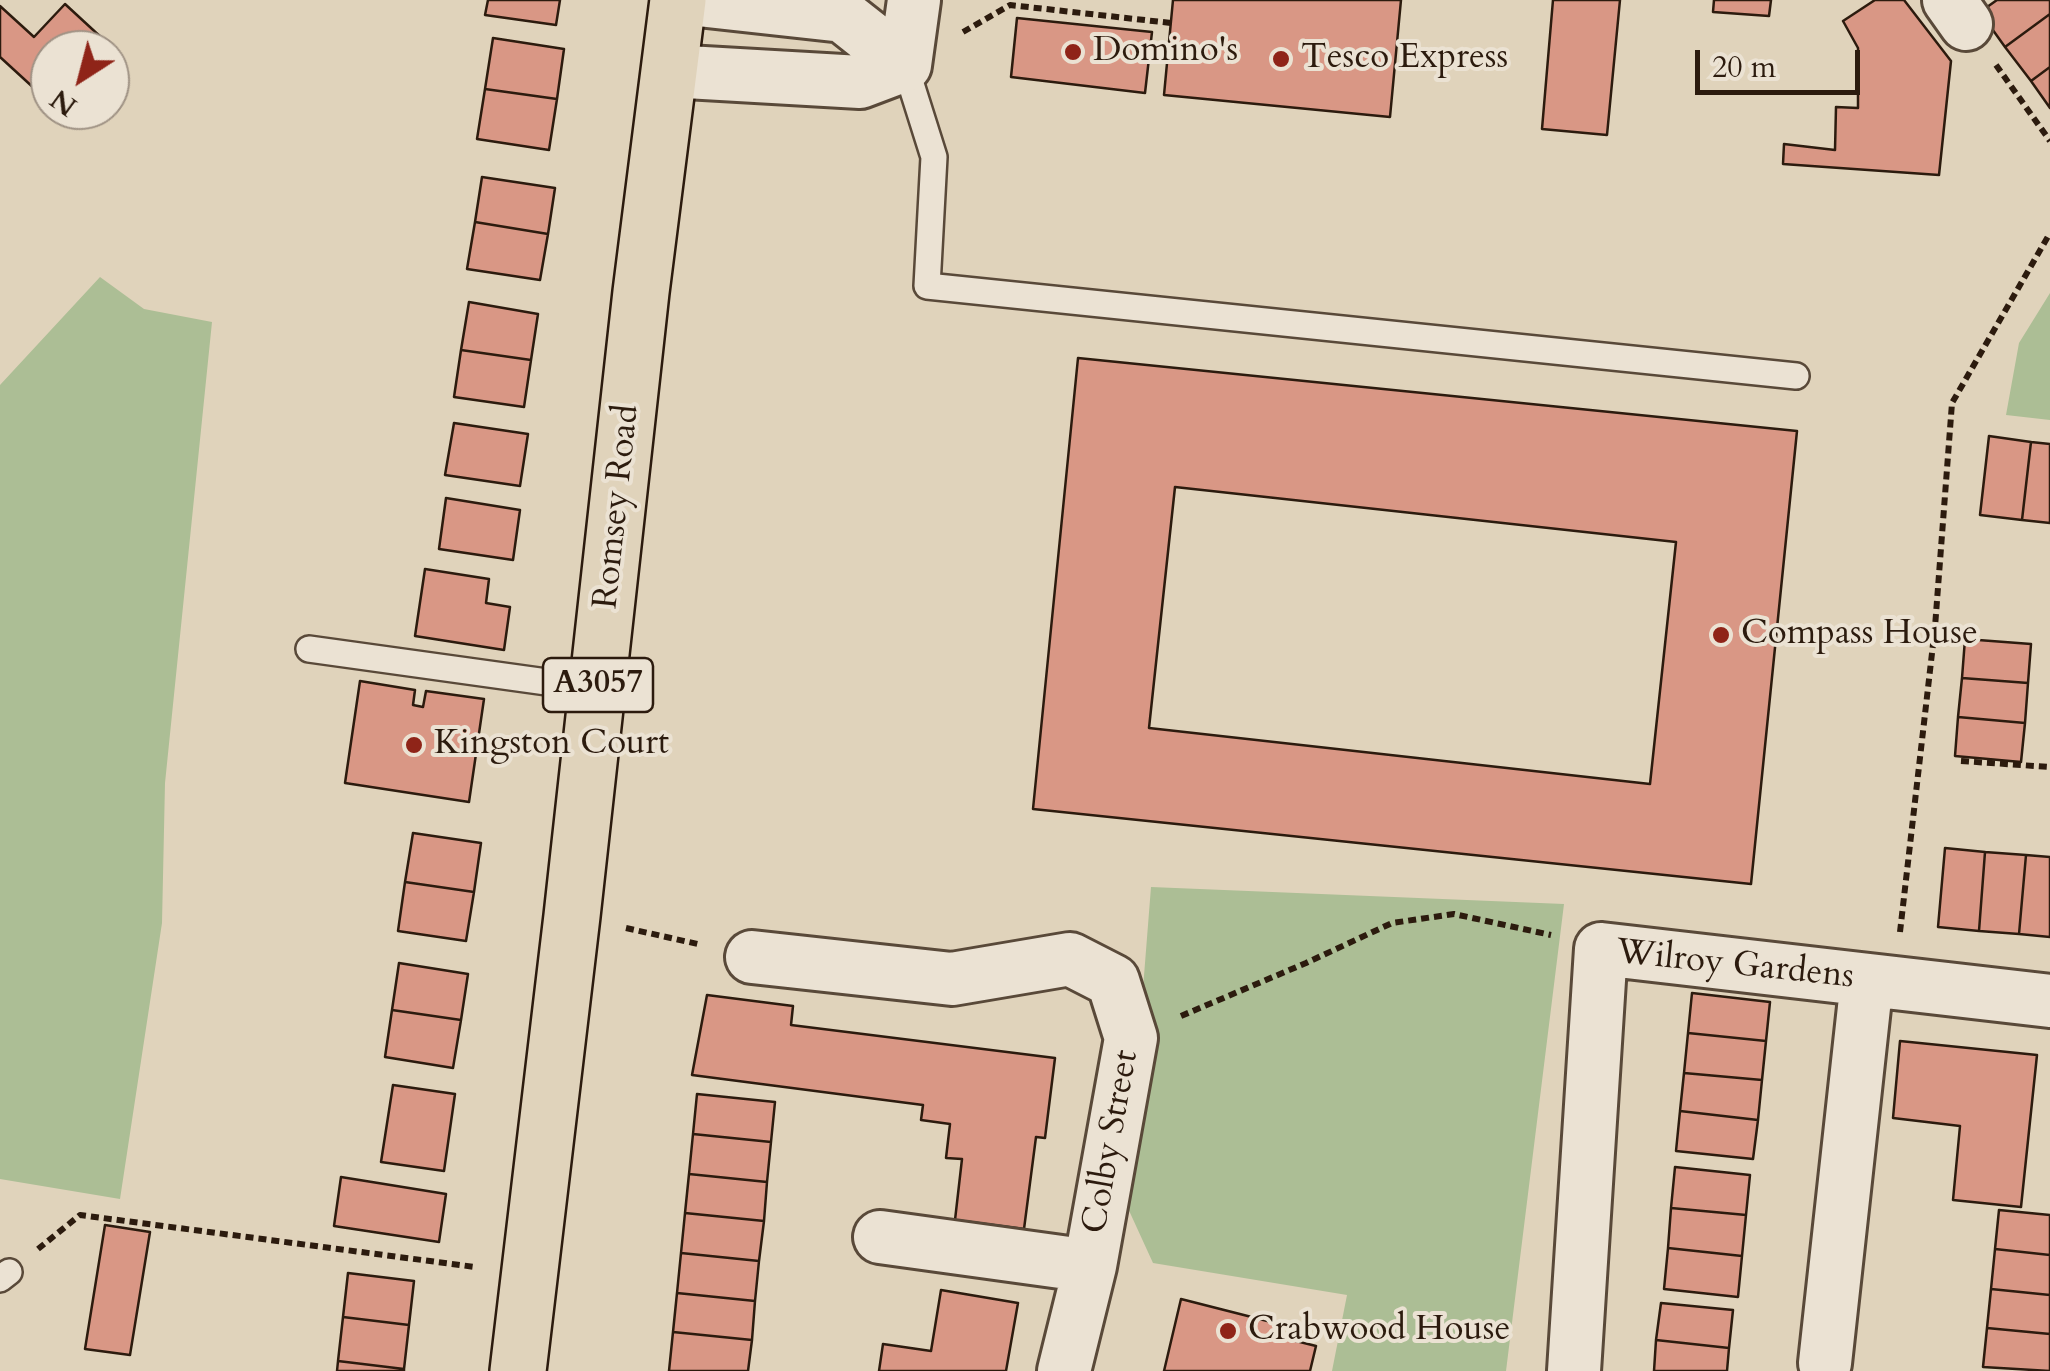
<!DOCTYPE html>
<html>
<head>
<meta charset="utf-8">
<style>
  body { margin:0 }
  #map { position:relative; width:2050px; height:1371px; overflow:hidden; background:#e0d3bb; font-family:Cardo,serif }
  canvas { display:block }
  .north { position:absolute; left:30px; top:30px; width:100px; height:100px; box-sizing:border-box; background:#ebe2d3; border:2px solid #9f9284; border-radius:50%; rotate:216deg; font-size:28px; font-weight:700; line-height:40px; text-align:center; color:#2c1b0e }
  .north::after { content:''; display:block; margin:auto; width:35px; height:45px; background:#8f2418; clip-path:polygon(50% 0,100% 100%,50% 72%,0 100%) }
  .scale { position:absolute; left:1695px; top:50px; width:165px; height:45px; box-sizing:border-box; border:5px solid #2c1b0e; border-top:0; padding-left:12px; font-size:30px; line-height:35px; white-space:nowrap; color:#2c1b0e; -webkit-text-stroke:8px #ebe2d3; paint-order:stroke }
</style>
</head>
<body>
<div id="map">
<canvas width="2050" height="1371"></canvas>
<div class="north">N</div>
<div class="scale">20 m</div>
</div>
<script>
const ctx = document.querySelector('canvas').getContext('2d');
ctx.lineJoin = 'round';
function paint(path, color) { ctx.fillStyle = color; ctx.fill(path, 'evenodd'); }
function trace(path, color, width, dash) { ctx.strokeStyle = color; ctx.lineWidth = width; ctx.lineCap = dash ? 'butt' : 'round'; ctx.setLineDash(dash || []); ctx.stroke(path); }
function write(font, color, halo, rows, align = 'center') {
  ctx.font = font + ' Cardo,serif'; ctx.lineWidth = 8; ctx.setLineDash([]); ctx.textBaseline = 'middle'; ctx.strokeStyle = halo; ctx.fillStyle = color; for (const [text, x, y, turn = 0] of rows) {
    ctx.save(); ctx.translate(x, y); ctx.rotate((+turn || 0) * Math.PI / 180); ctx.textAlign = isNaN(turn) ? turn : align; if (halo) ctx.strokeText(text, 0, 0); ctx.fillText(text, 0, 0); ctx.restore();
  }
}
paint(new Path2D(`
  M100 277 144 309 212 322 165 783 162 923 120 1199 0 1179V385Z
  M2050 293V420L2006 415 2019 343Z
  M1151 887 1564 904 1506 1371H1332L1347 1295 1153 1263 1126 1204Z`), '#acbe95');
const building = new Path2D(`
  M488 0H560L556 25 485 15Z
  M1173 0H1401L1390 117 1164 95Z
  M1553 0H1620L1607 135 1542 129Z
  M1714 0H1771L1769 16 1713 12Z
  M1875 0H1904L1951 61 1939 175 1783 164 1784 144 1835 150 1836 107 1858 108V48L1843 21Z
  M1997 0H2050V14L2005 47 1980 12Z
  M65 4 104 40 94 50H50L48 101 0 57V6L34 37Z
  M2050 14V67L2031 81 2005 47Z
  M1017 18 1152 32 1145 93 1011 77Z
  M493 38 564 49 557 99 485 89Z
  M2050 67V108L2031 81Z
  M485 89 557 99 549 150 477 139Z
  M482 177 555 188 548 234 475 222Z
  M475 222 548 234 540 280 467 269Z
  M469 302 538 314 531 360 461 350Z
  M461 350 531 360 524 407 454 397Z
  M1078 358 1797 431 1751 884 1033 809ZM1175 487 1676 542 1650 784 1149 728Z
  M454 423 528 434 520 486 445 475Z
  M1989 436 2031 442 2022 520 1980 515Z
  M2031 442 2050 444V523L2022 520Z
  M446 498 520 510 513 560 439 549Z
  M425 569 489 579 486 603 510 607 504 650 415 636Z
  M1965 639 2031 644 2028 683 1962 678Z
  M1962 678 2028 683 2025 723 1958 717Z
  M360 681 415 690 413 705 423 707 426 691 484 699 469 802 345 783Z
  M1958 717 2025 723 2021 762 1955 756Z
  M413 833 481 843 474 892 405 882Z
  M1945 848 1985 852 1979 931 1938 927Z
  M1985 852 2026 855 2019 934 1979 931Z
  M2026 855 2050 857V937L2019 934Z
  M405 882 474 892 466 941 398 931Z
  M399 963 468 974 461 1020 392 1010Z
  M1692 993 1770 1002 1766 1041 1688 1033Z
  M707 995 793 1006 791 1025 1055 1058 1045 1138 1036 1137 1024 1229 955 1220 962 1159 946 1158 950 1124 921 1120 923 1105 692 1075Z
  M392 1010 461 1020 453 1068 385 1057Z
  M1688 1033 1766 1041 1762 1080 1684 1073Z
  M1900 1041 2037 1055 2021 1207 1953 1200 1960 1126 1893 1118Z
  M1684 1073 1762 1080 1758 1120 1680 1111Z
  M393 1085 455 1094 444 1171 381 1162Z
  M697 1094 775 1102 771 1142 693 1134Z
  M1680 1111 1758 1120 1753 1159 1676 1151Z
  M693 1134 771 1142 767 1182 689 1174Z
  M1675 1167 1750 1175 1746 1215 1671 1208Z
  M689 1174 767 1182 764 1221 685 1213Z
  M341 1177 446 1194 439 1242 334 1226Z
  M1671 1208 1746 1215 1742 1256 1668 1248Z
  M1999 1210 2050 1215V1255L1995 1249Z
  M685 1213 764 1221 759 1261 681 1253Z
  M105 1225 150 1232 130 1355 85 1349Z
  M1668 1248 1742 1256 1738 1297 1664 1289Z
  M1995 1249 2050 1255V1295L1991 1289Z
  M681 1253 759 1261 755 1301 677 1293Z
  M348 1273 414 1281 409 1325 343 1317Z
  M1991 1289 2050 1295V1334L1987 1328Z
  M941 1290 1018 1303 1006 1371H879L883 1344 931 1351Z
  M677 1293 755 1301 752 1340 673 1332Z
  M1181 1299 1283 1325 1280 1337 1316 1346 1310 1371H1164Z
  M1661 1303 1733 1310 1729 1348 1656 1340Z
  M343 1317 409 1325 404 1369 338 1361Z
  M1987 1328 2050 1334V1371L1983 1367Z
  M673 1332 752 1340 748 1371H669Z
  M1656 1340 1729 1348 1727 1371H1654Z
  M338 1361 404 1369V1371H337Z`);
paint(building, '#d99785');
trace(building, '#2c1b0e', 2.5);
const lane = new Path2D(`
  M905 65 934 157 927 286 1796 376
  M309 649 597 689
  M0 1279 9 1272`);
const street = new Path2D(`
  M698 0 843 16 905 65
  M1949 0 1966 24
  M905 65 914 0
  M669 71 860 82 905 65
  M752 957 952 979 1070 959 1113 981 1131 1038 1090 1266 1064 1371
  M880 1237 1090 1266
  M1825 1363 1867 980
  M1574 1371 1601 949 2050 1001`);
const primary = new Path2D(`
  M518 1371 572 916 641 292 678 0`);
trace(lane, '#594939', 30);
trace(street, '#594939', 58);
trace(primary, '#2c1b0e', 60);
trace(new Path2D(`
  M963 32 1010 5 1171 23
  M1996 65 2050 141
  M1961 761 2050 767
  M626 928 702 945
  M1900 932 1935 627 1952 403 2050 233
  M1181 1016 1306 963 1392 923 1454 914 1551 935
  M38 1249 80 1215 475 1267`), '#2c1b0e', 6, [8, 5]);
trace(lane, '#ebe2d3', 25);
trace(street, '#ebe2d3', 52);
trace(primary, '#e0d3bb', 55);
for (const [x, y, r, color] of [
  [1073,52,10,"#8f2418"],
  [1281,59,10,"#8f2418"],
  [1721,635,10,"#8f2418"],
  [414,745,10,"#8f2418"],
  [1228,1331,10,"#8f2418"]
]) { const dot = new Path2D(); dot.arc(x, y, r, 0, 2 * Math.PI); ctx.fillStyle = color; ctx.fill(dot); trace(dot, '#ebe2d3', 4); }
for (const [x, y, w] of [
  [598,685,110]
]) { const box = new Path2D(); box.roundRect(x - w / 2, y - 27, w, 54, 8); ctx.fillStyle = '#ebe2d3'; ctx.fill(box); trace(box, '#2c1b0e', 2.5); }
write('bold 32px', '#2c1b0e', null, [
  ["A3057",598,685]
]);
write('35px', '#2c1b0e', '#ebe2d3', [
  ["Domino's",1093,52],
  ["Tesco Express",1301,59],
  ["Compass House",1741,635],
  ["Kingston Court",434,745],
  ["Crabwood House",1248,1331]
], 'left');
write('35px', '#2c1b0e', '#ebe2d3', [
  ["Romsey Road",618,507,-84],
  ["Wilroy Gardens",1735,966,6],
  ["Colby Street",1112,1142,-80]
]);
</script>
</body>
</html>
